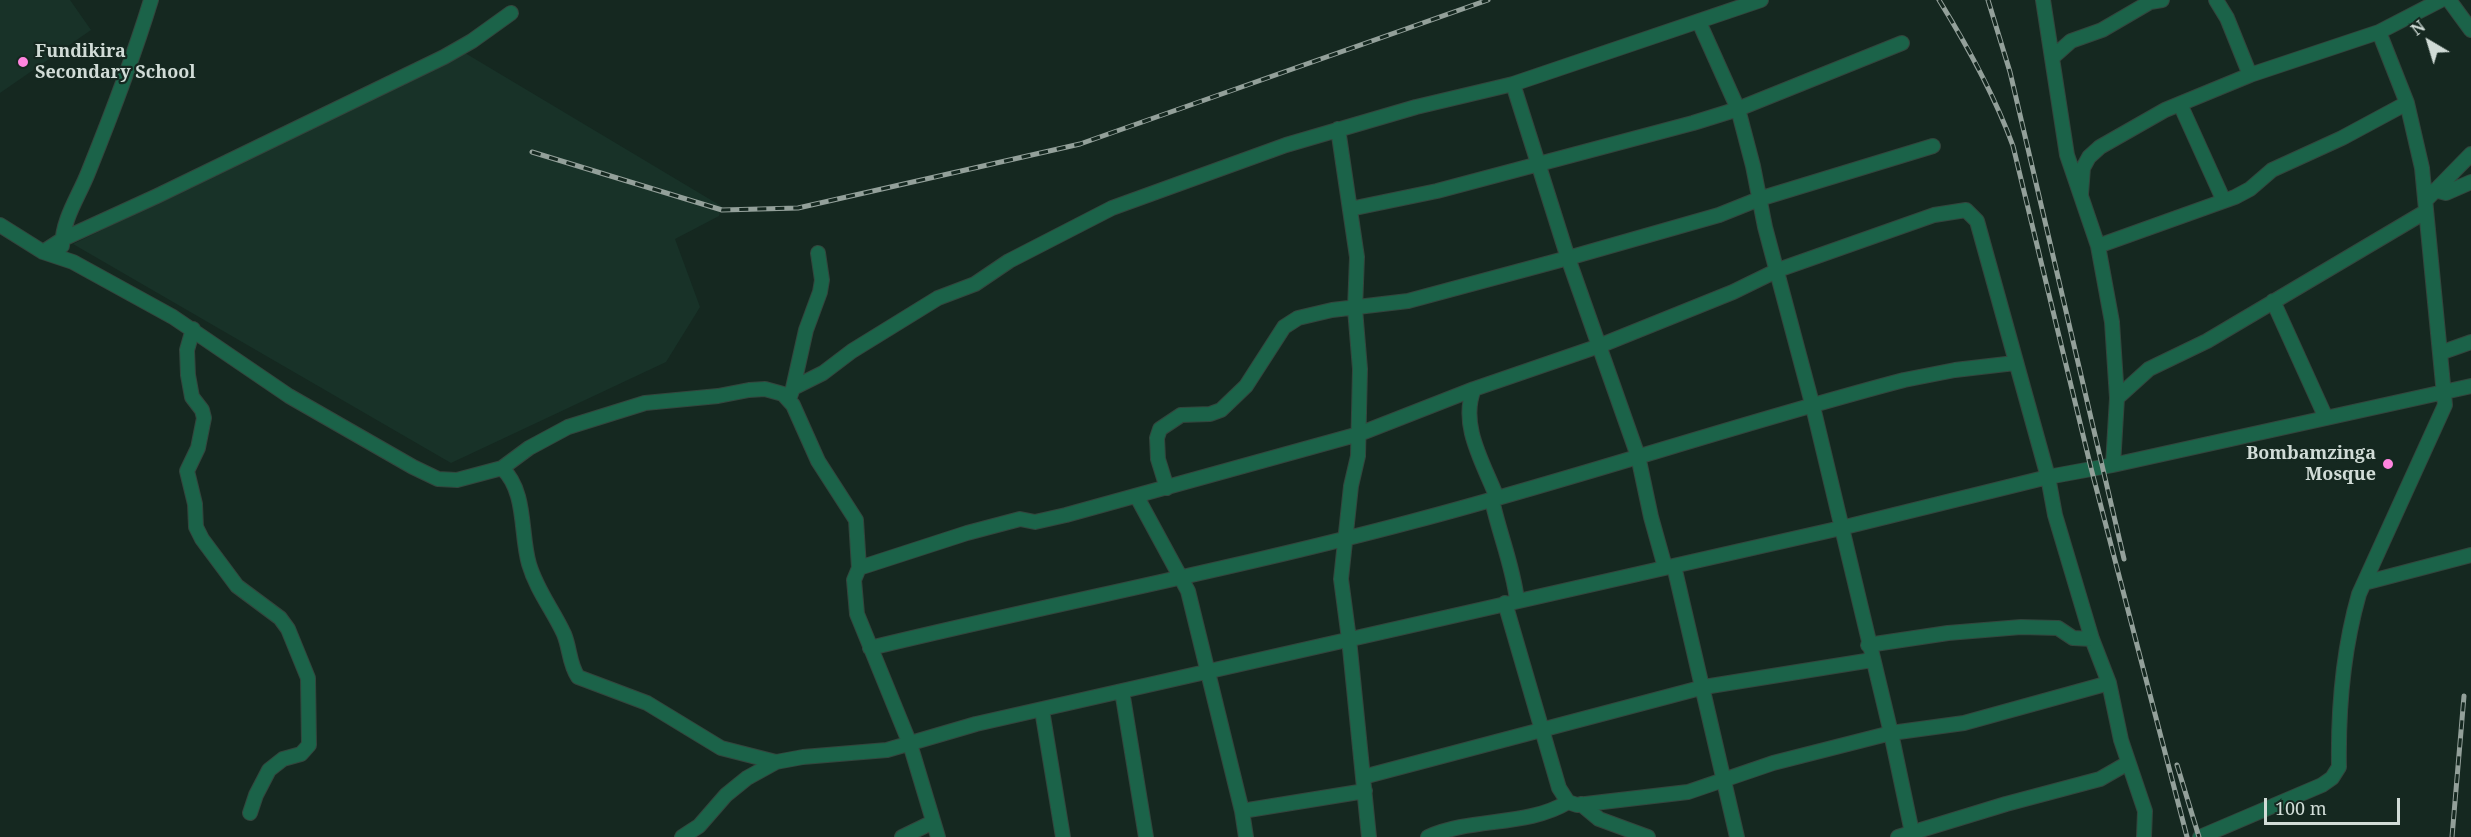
<!DOCTYPE html>
<html>
<head>
<meta charset="utf-8">
<style>
  body { margin:0 }
  #map { position:relative; width:2471px; height:837px; overflow:hidden; background:#152820; font-family:"Noto Serif",serif }
  canvas { display:block }
  .north { position:absolute; left:2399px; top:12px; width:60px; height:60px; -webkit-text-stroke:4px #152820; paint-order:stroke; rotate:322deg; font-size:16px; font-weight:700; line-height:24px; text-align:center; color:#d1dcd7 }
  .north::after { content:''; display:block; margin:auto; width:21px; height:27px; background:#d1dcd7; clip-path:polygon(50% 0,100% 100%,50% 72%,0 100%) }
  .scale { position:absolute; left:2264px; top:798px; width:136px; height:27px; box-sizing:border-box; border:3px solid #d1dcd7; border-top:0; padding-left:8px; font-size:18px; line-height:21px; white-space:nowrap; color:#d1dcd7; -webkit-text-stroke:4px #152820; paint-order:stroke }
</style>
</head>
<body>
<div id="map">
<canvas width="2471" height="837"></canvas>
<div class="north">N</div>
<div class="scale">100 m</div>
</div>
<script>
const ctx = document.querySelector('canvas').getContext('2d');
ctx.lineJoin = 'round';
function paint(path, color) { ctx.fillStyle = color; ctx.fill(path, 'evenodd'); }
function trace(path, color, width, dash) { ctx.strokeStyle = color; ctx.lineWidth = width; ctx.lineCap = dash ? 'butt' : 'round'; ctx.setLineDash(dash || []); ctx.stroke(path); }
function write(font, color, halo, rows, align = 'center') {
  ctx.font = font + ' "Noto Serif",serif'; ctx.lineWidth = 4.5; ctx.setLineDash([]); ctx.textBaseline = 'middle'; ctx.strokeStyle = halo; ctx.fillStyle = color; for (const [text, x, y, turn = 0] of rows) {
    ctx.save(); ctx.translate(x, y); ctx.rotate((+turn || 0) * Math.PI / 180); ctx.textAlign = isNaN(turn) ? turn : align; if (halo) ctx.strokeText(text, 0, 0); ctx.fillText(text, 0, 0); ctx.restore();
  }
}
paint(new Path2D(`
  M0 0H70L91 30 0 93Z
  M465 53 721 206 719 216 675 239 700 307 666 362 451 463 73 244Z`), '#183228');
const minor = new Path2D(`
  M2043 0 2067 155 2098 246 2112 322 2117 398 2113 465
  M2216 0 2227 18 2250 75
  M2449 0 2471 30
  M1699 22 1738 109 1753 166 1765 227 1813 407 1891 733 1913 837
  M2053 57 2071 41 2102 30 2150 2 2162 0
  M1513 84 1568 258 1638 456 1651 517 1665 567
  M2180 104 2223 199
  M1338 129 1357 257 1355 309 1360 369 1358 456 1351 486 1341 579 1349 639 1369 837
  M2435 190 2446 193 2471 182
  M2081 194 2083 168 2089 157 2100 147 2165 110 2250 75 2379 32 2441 0
  M2426 200 2471 154
  M1350 209 1437 191 1693 123 1738 109 1902 43
  M0 225 43 252 73 262 173 317 289 396 413 467 438 479 457 480 502 468 529 448 568 427 645 403 718 396 749 390 765 389 783 394 793 405 818 461 856 520 859 568 854 580 857 614 910 744 938 837
  M62 246C63 218 78 198 88 173 111 116 133 59 151 0
  M2098 246 2235 197 2250 189 2272 170 2342 138 2407 103
  M43 252 63 239 157 196 444 57 472 41 511 13
  M2273 301 2326 418
  M193 329 187 350 188 375 192 397 202 410 204 418 198 448 187 471 195 504 196 527 202 539 237 586 280 618 288 629 308 678 309 745 301 754 283 759 269 770 256 795 250 813
  M2440 353 2471 342
  M793 388 806 330 820 292 822 280 818 253
  M1474 389C1459 425 1484 464 1497 498
  M2117 398 2149 369 2207 341 2425 212
  M789 399 793 388 823 373 852 351 938 298 975 284 1009 261 1112 208 1286 145 1416 107 1513 84 1761 0
  M502 468C527 492 520 533 529 564 537 591 553 610 564 634 570 648 569 664 578 677L647 703 721 748 776 762
  M1167 488 1158 459 1157 438 1160 429 1181 415 1210 414 1221 410 1246 386 1284 327 1298 318 1332 310 1408 301 1568 258 1719 215 1759 199 1933 146
  M1137 497 1188 591 1242 811 1246 837
  M1492 500C1499 533 1513 566 1517 600
  M1674 566 1737 837
  M859 568 967 533 1020 519 1035 522 1066 515 1359 434 1474 389 1599 346 1733 292 1778 270 1934 215 1966 210 1977 221 2048 477 2055 515 2092 639 2109 683 2121 740 2145 811 2144 837
  M2364 583 2471 555
  M1505 603 1559 788 1568 802 1577 805 1688 792 1773 763 1891 733 1964 723 2109 683
  M1868 645 1948 633 2021 627 2058 628 2073 638 2092 639
  M870 648C1051 604 1234 569 1414 521 1578 478 1740 423 1904 380L1955 370 2015 363
  M1122 691 1146 837
  M1042 710 1063 837
  M1363 777 1704 687 1872 660
  M1581 804 1599 819 1648 837
  M1242 811 1365 791
  M682 837 699 826 726 795 747 778 776 762 803 757 887 750 976 724 1841 528 2048 477 2113 465 2471 386
  M902 837 933 822
  M1428 837C1472 817 1527 827 1568 802
  M1898 837 2006 804 2100 779 2128 763
  M2200 837 2322 785 2332 778 2339 767C2338 710 2343 650 2359 594L2445 405 2422 168 2407 103 2379 32`);
trace(minor, '#33453d', 16);
trace(minor, '#1b6349', 14);
const rail = new Path2D(`
  M1939 0C1968 47 1994 94 2013 146L2091 468 2187 837
  M1988 0 2010 72 2124 559
  M532 152 722 210 798 208 1080 144 1488 0
  M2177 765 2199 837
  M2452 837 2464 696`);
trace(rail, '#93a09a', 5);
trace(rail, '#152820', 3, [9]);
for (const [x, y, r, color] of [
  [23,62,6,"#ff85df"],
  [2388,464,6,"#ff85df"]
]) { const dot = new Path2D(); dot.arc(x, y, r, 0, 2 * Math.PI); ctx.fillStyle = color; ctx.fill(dot); trace(dot, '#152820', 2); }
write('bold 18px', '#d1dcd7', '#152820', [
  ["Fundikira",35,52],
  ["Secondary School",35,73],
  ["Bombamzinga",2376,454,"right"],
  ["Mosque",2376,475,"right"]
], 'left');
</script>
</body>
</html>
